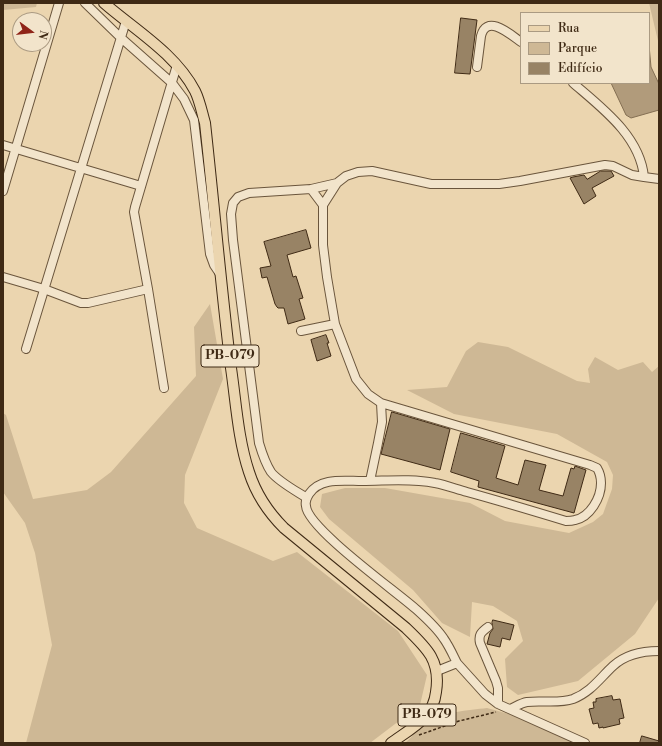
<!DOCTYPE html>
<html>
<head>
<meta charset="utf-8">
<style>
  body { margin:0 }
  #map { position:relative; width:662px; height:746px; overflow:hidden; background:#ebd5af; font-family:"Libre Bodoni",serif }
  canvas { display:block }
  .frame { position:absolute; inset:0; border:4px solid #3f2a15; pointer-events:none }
  .legend { position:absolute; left:520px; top:12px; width:130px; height:72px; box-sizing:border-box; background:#f2e4cb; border:1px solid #aa9a82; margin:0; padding:5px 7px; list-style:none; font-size:12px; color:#3f2a15 }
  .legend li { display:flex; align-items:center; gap:8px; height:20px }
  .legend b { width:20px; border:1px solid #aa9a82 }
  .north { position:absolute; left:12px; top:12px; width:40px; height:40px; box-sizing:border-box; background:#f2e4cb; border:1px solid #aa9a82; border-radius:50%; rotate:105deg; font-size:11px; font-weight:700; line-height:16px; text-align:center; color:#3f2a15 }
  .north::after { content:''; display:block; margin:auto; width:14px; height:18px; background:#8f2418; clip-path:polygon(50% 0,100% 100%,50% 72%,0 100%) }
</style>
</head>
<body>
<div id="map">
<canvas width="662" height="746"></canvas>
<div class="frame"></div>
<ul class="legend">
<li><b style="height:5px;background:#ebd5af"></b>Rua</li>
<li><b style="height:11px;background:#ceb895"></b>Parque</li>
<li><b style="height:11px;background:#988365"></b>Edifício</li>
</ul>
<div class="north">N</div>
</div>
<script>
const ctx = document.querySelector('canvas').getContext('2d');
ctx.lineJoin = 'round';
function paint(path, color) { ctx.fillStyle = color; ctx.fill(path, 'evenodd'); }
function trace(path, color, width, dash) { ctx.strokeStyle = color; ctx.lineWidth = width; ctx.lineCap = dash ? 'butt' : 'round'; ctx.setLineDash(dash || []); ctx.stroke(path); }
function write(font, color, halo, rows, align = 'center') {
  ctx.font = font + ' "Libre Bodoni",serif'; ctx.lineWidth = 3; ctx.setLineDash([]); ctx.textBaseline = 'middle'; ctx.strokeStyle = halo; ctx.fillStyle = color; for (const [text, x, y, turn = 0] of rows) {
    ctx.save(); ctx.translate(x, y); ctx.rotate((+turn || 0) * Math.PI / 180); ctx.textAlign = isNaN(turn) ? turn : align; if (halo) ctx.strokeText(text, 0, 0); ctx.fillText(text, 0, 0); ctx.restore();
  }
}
paint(new Path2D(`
  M3 3H37L36 7 3 10Z
  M649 3H659V45Z
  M210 304 223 379 185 475 184 503 197 528 273 561 297 552 398 631 427 675 420 705 370 743H26L52 645 35 553 25 523 3 492V413L6 415 33 499 87 490 111 472 196 376 194 327Z
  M478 342 508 347 577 381 590 383 588 369 595 357 618 370 643 362 652 372 659 366V598L635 634 578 681 518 695 507 687 505 659 523 641 517 621 493 606 472 602 470 637 442 623 413 590 329 519 320 507 322 494 345 488H385L470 503 505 521 569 533 593 522 603 514 612 489 613 475 607 462 557 434 454 414 407 390 447 387 466 351Z
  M487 708 520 717 537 726 567 737 577 743H405C412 737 418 729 426 723 441 712 469 710 487 708Z`), '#ceb895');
const water = new Path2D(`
  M649 45 651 67 659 84V110L631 118 626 115 611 83H649Z`);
paint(water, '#b19b7b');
trace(water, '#836e52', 1);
const building = new Path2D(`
  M461 18 477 20 470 74 455 73Z
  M601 171H611L614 176 592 188 596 196 584 204 570 178 573 177 584 175 587 179Z
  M306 230 311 248 287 255 293 277 296 276 303 298 299 299 305 319 288 324 284 308H278L277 307 275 304 267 277 262 278 260 268 271 266 264 242Z
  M326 335 329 343H327L331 356 317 361 311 340Z
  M392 412 450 429 440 470 381 454 385 438Z
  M461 433 505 446 496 478 518 485 525 460 546 465 539 490 563 496 571 468 574 469 575 466 586 470 574 513 478 487 479 481 451 472Z
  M493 620 514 625 510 640 502 638 500 647 487 644 490 633 493 629 492 623Z
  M612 696 613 700 620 699 624 718 619 719 620 724 603 728V727L599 728 598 723 593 724 589 709 594 708 593 702H596V699Z
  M642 736 659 741V743H640Z`);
paint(building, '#988365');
trace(building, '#3f2a15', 1);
const minor = new Path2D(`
  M85 3 120 37 172 83 184 99 194 120 210 254 214 265 220 274
  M477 67 481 36C487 13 511 35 521 42
  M573 83C602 108 640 136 644 177L659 179
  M3 145 141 186
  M311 189 323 205V245L327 277 335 324
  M3 191 59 3
  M323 205 337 183
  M3 277 44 289 81 303H88L148 289
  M301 331 335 324 356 379 368 394 381 403 382 422 378 443 370 481
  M26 349 126 21
  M164 388 148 289 134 212 135 207 177 65
  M381 403 590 465 597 468C600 473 601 478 601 483 601 498 590 517 575 520 572 521 569 521 566 521 533 511 500 501 467 492 456 489 446 485 435 483 411 478 386 481 362 481 344 481 320 477 309 494 307 497 305 502 306 506 307 528 397 592 417 610 427 619 437 628 444 639 449 646 453 655 457 663
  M307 498C296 491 279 482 271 472 265 463 262 453 259 443L233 240 231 214 233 203 238 197 249 193 311 189 337 183 346 176 358 172 372 171 431 184H499L520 181 605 165 613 166 632 175 644 177
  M488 627C482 632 478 634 480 643L496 681 498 688V704
  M437 671 457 663 485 694 498 704 585 743
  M510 709C515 707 521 703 527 702 542 700 558 704 573 699 591 692 600 678 613 666 626 654 642 651 659 651`);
const major = new Path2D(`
  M104 3C135 30 175 53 195 91 200 101 202 113 205 123 214 205 221 287 231 368 236 402 238 439 249 472 256 494 268 512 284 528L406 628C427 648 441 661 436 692 435 701 432 709 425 717 416 727 402 735 391 743`);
trace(minor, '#6a553c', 10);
trace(major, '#3f2a15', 12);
trace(new Path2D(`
  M419 735 459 721 496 712`), '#3f2a15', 1.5, [3, 2]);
trace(minor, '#f2e4cb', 8);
trace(major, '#ebd5af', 10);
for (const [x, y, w] of [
  [230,356,58],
  [427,715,58]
]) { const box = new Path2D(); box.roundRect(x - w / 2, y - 11, w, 22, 3); ctx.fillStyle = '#f2e4cb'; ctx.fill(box); trace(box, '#3f2a15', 1); }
write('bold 13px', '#3f2a15', null, [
  ["PB-079",230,356],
  ["PB-079",427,715]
]);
</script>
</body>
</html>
